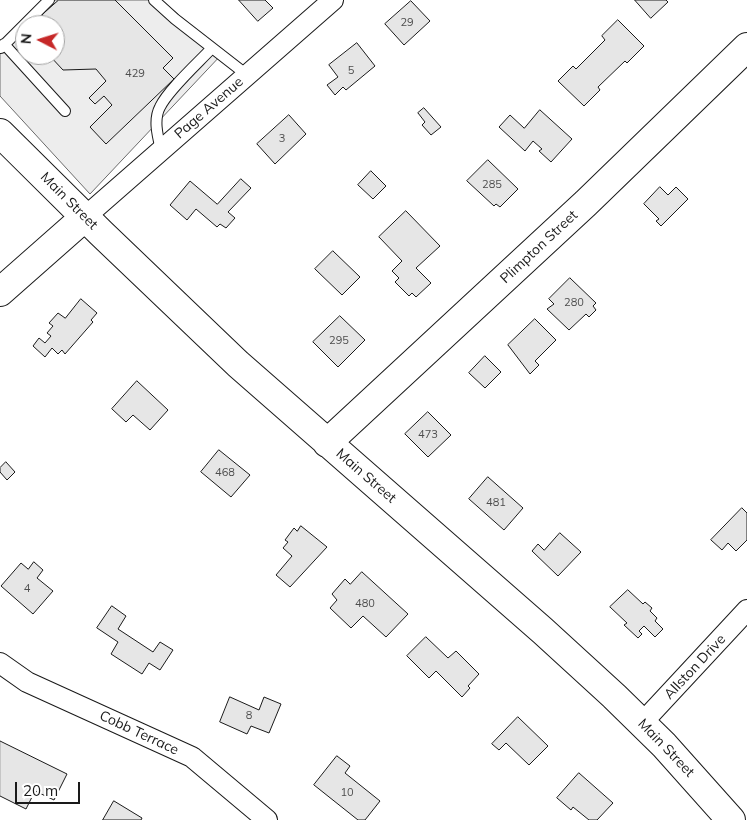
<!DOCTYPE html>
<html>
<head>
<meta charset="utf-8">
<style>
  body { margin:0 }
  #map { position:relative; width:747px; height:820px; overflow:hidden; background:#fff; font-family:Mulish,sans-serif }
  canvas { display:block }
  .north { position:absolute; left:15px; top:15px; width:50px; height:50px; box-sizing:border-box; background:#fff; border:1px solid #a3a3a3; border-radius:50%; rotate:275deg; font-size:14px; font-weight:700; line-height:20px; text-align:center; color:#1a1a1a }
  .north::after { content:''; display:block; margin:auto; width:18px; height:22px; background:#c62828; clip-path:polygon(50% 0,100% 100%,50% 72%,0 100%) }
  .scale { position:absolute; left:15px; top:782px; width:65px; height:22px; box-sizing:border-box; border:2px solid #1a1a1a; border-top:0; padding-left:6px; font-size:15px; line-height:18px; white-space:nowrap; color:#1a1a1a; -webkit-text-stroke:4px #fff; paint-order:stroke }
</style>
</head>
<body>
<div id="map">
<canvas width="747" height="820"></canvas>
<div class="north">N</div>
<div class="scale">20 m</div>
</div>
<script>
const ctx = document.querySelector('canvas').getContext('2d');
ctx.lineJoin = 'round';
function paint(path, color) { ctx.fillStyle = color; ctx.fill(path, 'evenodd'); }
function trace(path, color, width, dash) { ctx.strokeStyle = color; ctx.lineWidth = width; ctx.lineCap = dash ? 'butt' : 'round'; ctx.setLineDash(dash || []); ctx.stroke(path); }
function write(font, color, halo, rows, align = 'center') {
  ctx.font = font + ' Mulish,sans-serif'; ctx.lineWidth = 4; ctx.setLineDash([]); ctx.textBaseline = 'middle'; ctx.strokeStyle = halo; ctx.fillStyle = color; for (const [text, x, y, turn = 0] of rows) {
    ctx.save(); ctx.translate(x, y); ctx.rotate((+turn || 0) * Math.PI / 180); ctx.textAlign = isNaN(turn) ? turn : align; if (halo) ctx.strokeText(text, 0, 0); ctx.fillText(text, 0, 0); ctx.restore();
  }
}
const parking = new Path2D(`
  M45 0H161L223 53 90 194 0 96V45ZM25 25H55V55H25Z`);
paint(parking, '#ededed');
trace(parking, '#6a6a6a', 1);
const building = new Path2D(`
  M59 0H115L173 58 163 68 174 79 106 144 90 127 112 105 104 96 95 104 89 98 106 81 96 69 63 70 49 55H55V25H42V15Z
  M239 0H265L273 8 258 21Z
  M635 0H666L668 2 651 18Z
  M411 1 430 21 404 45 385 24Z
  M618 20 644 46 627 63 625 61 598 87 600 90 584 106 558 81 573 66 576 69 605 40 602 36Z
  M357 43 375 66 346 90 343 87 335 95 327 85 338 77 329 65Z
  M424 108 441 127 431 135 422 125 425 122 418 113Z
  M540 110 572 139 551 162 539 151 542 149 533 141 525 151 499 127 510 115 524 128Z
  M289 115 306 134 275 164 257 144Z
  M488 160 518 189 500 207 496 204 494 206 467 181Z
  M371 171 386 186 373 199 358 185Z
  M241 179 251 188 228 212 235 218 226 228 220 224 217 227 196 209 187 220 170 205 190 181 217 204Z
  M660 187 668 195 676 187 688 199 661 226 656 221 659 219 644 204Z
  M406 211 440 246 416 268 431 283 416 297 412 293 409 296 395 282 399 278 392 271 402 261 379 237Z
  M333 251 360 277 342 295 315 269Z
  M570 278 596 303 593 306 596 310 589 317 586 314 569 330 547 309 554 304 549 299Z
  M81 299 97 313 91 320 93 322 65 354 62 350 58 354 52 348 45 357 33 346 39 338 45 343 51 336 47 333 53 326 49 323 58 313 65 318Z
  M340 316 365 340 338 367 313 342Z
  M535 319 556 340 535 361 539 365 530 374 508 345Z
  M485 356 501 372 485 388 469 373Z
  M137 381 168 410 150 430 133 415 126 422 112 409Z
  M428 412 451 435 428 457 405 434Z
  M219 450 250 475 231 497 201 472Z
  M6 462 15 472 7 480 0 472V468Z
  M488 477 523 508 504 530 469 499Z
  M742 508 747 513V540L736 551 728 543 722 550 711 540Z
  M301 526 327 547 290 587 276 575 292 556 283 548 288 542 285 540 294 528 297 531Z
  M560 533 581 552 558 576 532 551 538 544 544 550Z
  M34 562 43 570 37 578 53 591 33 614 1 586 21 563 28 569Z
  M362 572 408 614 386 637 363 616 351 628 330 608 337 600 332 594 345 579 350 584Z
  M628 590 643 604 645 602 652 608 650 611 657 618 655 621 663 629 655 637 644 626 639 631 642 634 638 638 624 625 627 623 610 607Z
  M112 606 126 616 118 629 153 652 160 642 173 650 160 670 149 663 142 674 111 654 118 642 97 628Z
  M426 637 448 658 456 651 479 674 468 686 470 688 462 697 436 671 429 678 407 656Z
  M230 697 259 710 264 697 281 704 269 733 251 726 247 734 220 722Z
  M518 717 548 746 529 765 506 743 499 750 492 744Z
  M0 741 67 774 54 800 35 791 26 809 0 796Z
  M337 756 350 766 345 773 380 801 365 820H358L314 785Z
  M579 773 613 803 597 820H589L573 807 571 810 557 798Z
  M114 801 142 818 141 820H103Z`);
paint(building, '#e6e6e6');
trace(building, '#1a1a1a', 1);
const lane = new Path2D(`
  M154 0 175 19 247 75
  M4 44 65 111
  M1 48 49 0
  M161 150C158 137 153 120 160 107 168 90 198 63 212 48`);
const street = new Path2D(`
  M85 217 333 0
  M0 663 27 682 192 757 267 820
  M642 723 747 610`);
const secondary = new Path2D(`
  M0 133 101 233 238 364 543 631 614 696 664 745 731 820
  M0 292 85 217
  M327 443 586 203 747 47`);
trace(lane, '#1a1a1a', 12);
trace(street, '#1a1a1a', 22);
trace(secondary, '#1a1a1a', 30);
trace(lane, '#fff', 10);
trace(street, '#fff', 20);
trace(secondary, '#fff', 28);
write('11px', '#4d4d4d', null, [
  ["29",407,23],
  ["5",351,71],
  ["429",135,74],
  ["3",282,139],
  ["285",492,185],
  ["280",574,303],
  ["295",339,341],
  ["473",428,435],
  ["468",225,473],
  ["481",496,503],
  ["4",27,589],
  ["480",365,604],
  ["8",249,716],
  ["10",347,793]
]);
write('14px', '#1a1a1a', '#fff', [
  ["Page Avenue",209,108,-41],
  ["Main Street",69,201,45],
  ["Plimpton Street",539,247,-43],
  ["Main Street",366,476,41],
  ["Allston Drive",695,667,-47],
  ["Cobb Terrace",139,733,25],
  ["Main Street",666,748,46]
]);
</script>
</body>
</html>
